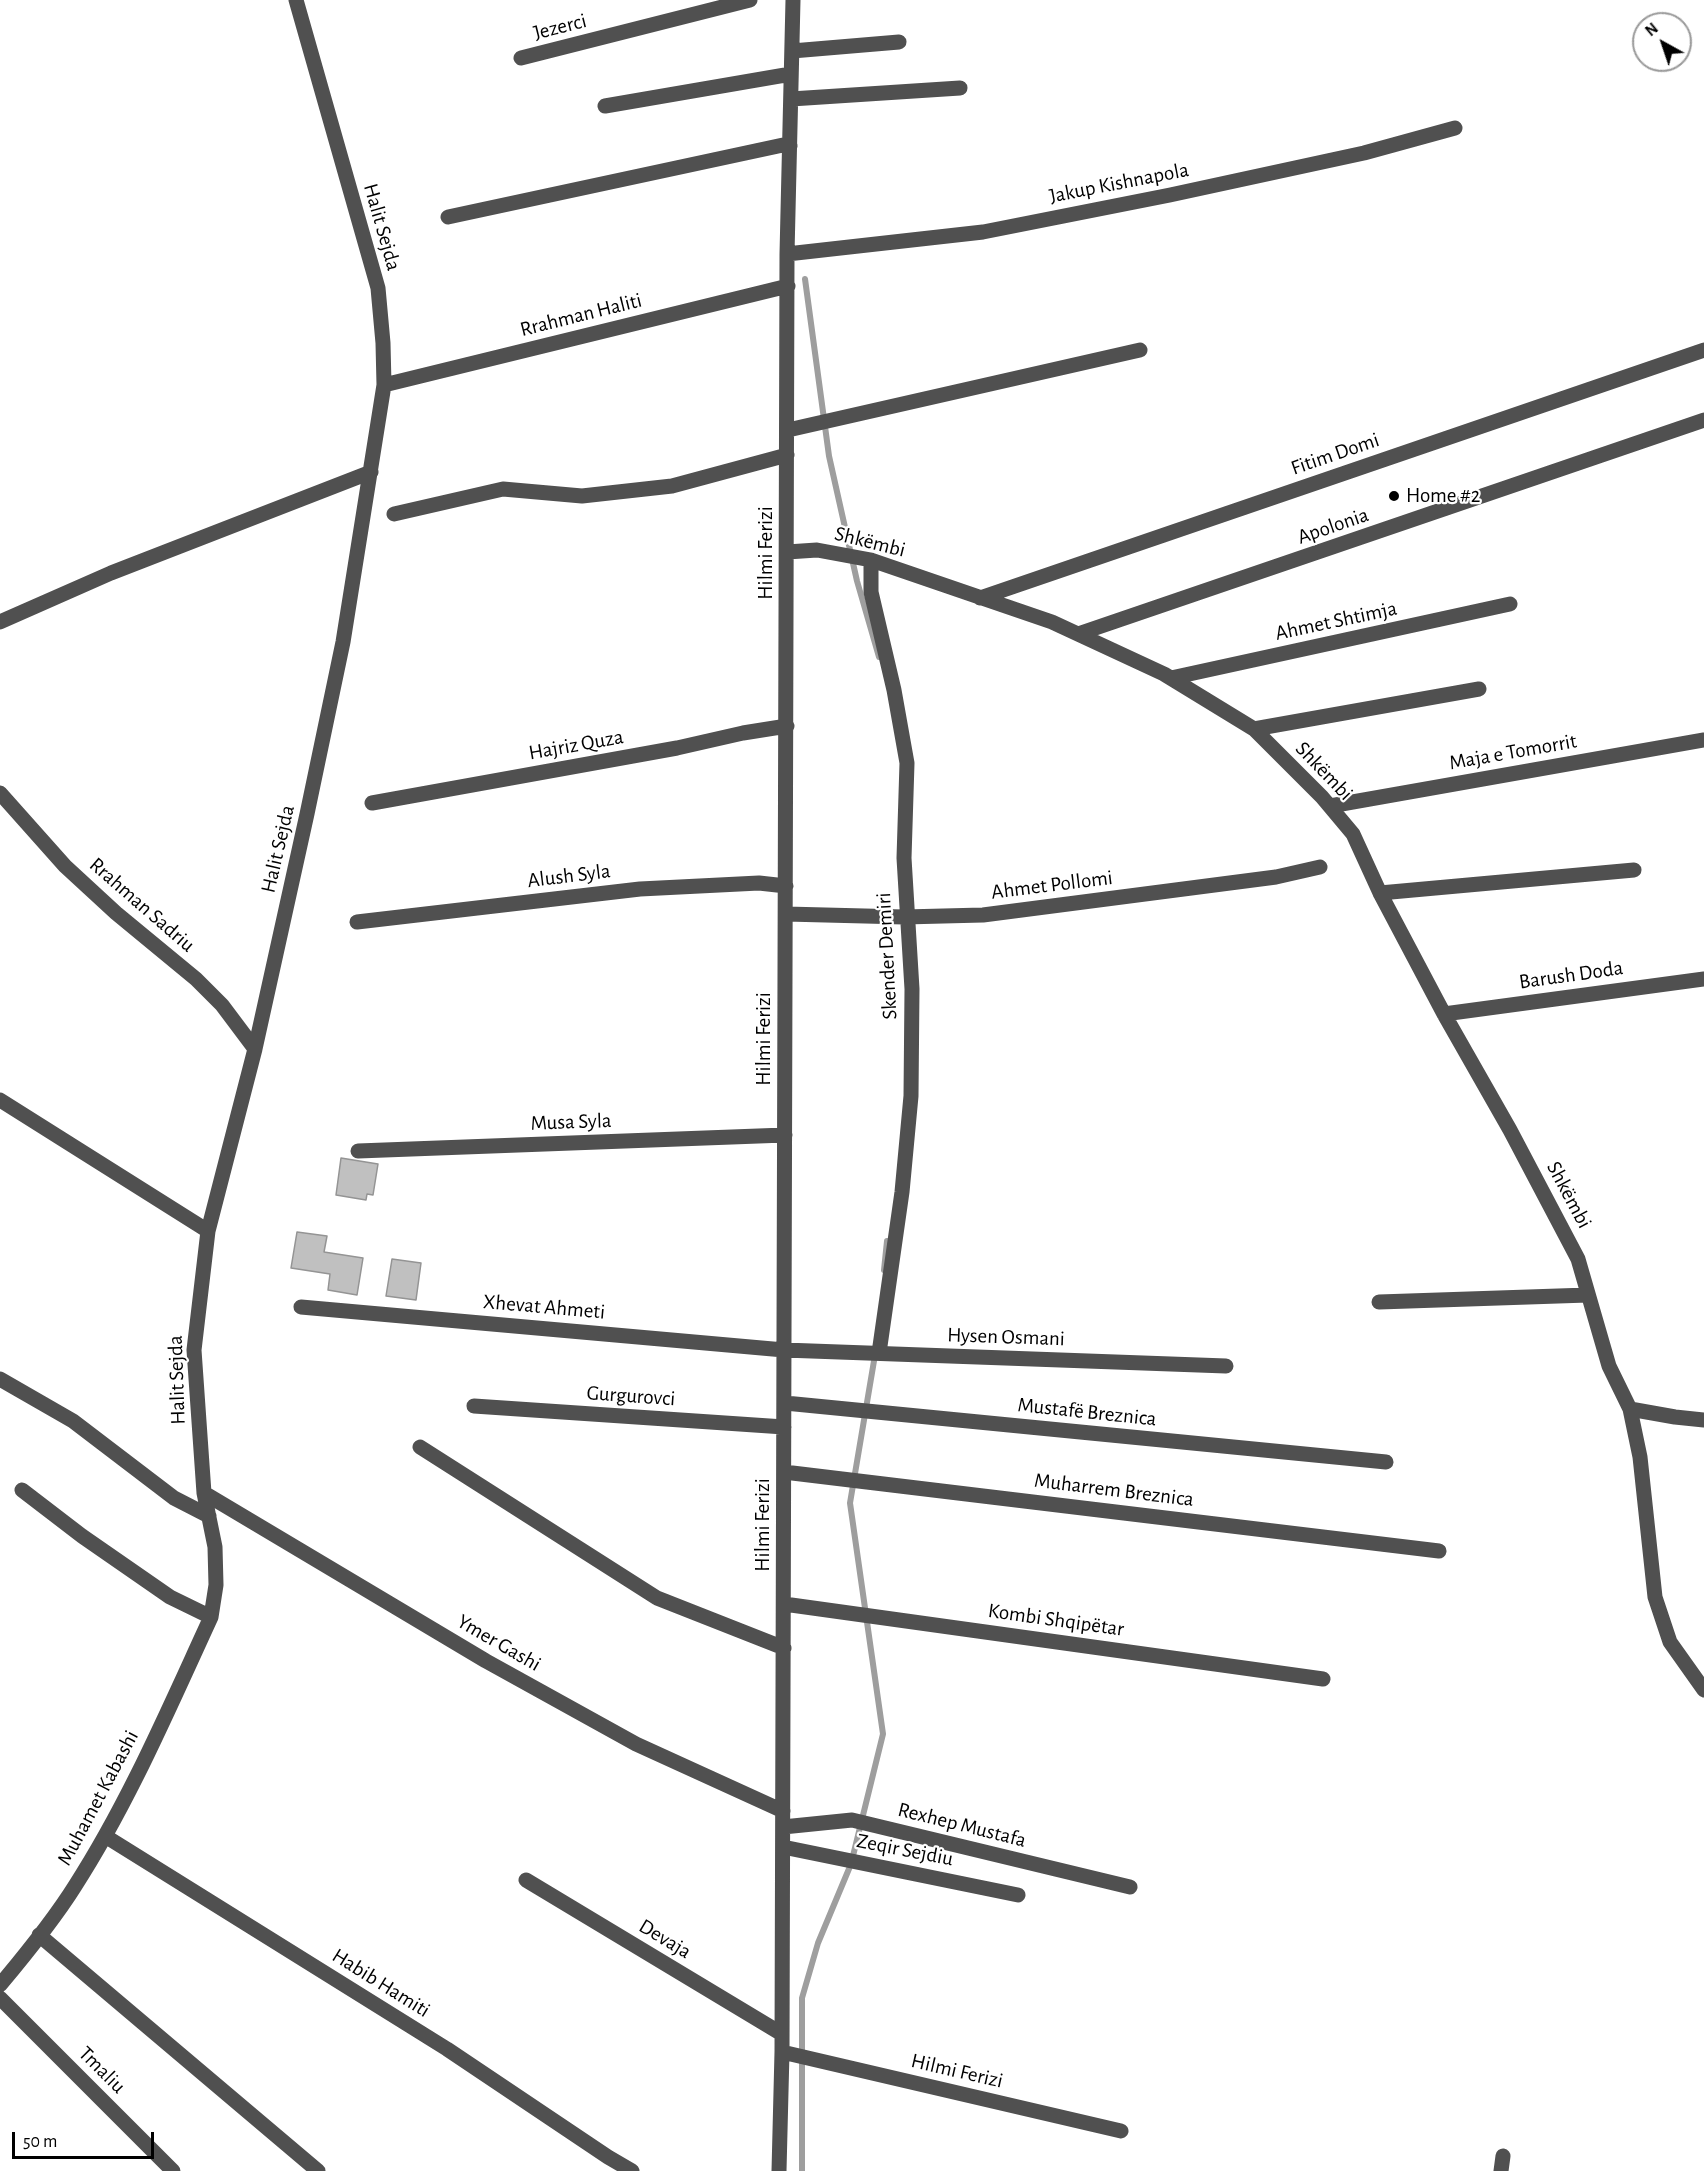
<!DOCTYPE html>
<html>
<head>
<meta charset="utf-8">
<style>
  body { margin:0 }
  #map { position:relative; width:1704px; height:2171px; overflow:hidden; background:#fff; font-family:"Alegreya Sans",sans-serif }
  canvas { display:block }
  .north { position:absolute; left:1632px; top:12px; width:60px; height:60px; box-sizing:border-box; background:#fff; border:2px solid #999; border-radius:50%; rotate:320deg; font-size:16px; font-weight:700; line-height:24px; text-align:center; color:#000 }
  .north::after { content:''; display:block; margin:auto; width:21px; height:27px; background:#000; clip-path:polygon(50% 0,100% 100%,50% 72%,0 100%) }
  .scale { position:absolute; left:12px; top:2132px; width:142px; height:27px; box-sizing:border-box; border:3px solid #000; border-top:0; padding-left:8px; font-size:18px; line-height:21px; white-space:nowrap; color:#000; -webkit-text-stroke:4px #fff; paint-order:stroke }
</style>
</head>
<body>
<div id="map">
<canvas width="1704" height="2171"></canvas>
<div class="north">N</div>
<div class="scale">50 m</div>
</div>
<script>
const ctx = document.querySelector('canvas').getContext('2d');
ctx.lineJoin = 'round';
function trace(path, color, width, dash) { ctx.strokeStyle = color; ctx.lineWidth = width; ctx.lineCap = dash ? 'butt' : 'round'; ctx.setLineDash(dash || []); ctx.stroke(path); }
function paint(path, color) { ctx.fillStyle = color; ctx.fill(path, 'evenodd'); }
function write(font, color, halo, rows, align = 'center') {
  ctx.font = font + ' "Alegreya Sans",sans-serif'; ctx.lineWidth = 4.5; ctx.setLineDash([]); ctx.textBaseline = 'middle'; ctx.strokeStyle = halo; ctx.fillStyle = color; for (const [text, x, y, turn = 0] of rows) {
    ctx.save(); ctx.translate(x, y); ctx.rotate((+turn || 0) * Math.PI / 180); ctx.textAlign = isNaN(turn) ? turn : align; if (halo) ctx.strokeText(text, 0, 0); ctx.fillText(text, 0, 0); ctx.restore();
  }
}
trace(new Path2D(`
  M805 279 829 456 857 581 879 657
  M884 1270 887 1241
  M802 2171V1998L818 1943 851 1864 883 1734 850 1503 875 1355`), '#9e9e9e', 6);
const building = new Path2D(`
  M341 1158 378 1164 373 1195 367 1194 366 1200 336 1195Z
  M297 1232 327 1236 324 1252 363 1258 357 1295 328 1290 330 1274 291 1268Z
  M392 1259 421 1263 416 1300 386 1296Z`);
paint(building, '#c0c0c0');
trace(building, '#949494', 1.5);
trace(new Path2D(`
  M792 51 899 42
  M521 58 750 0
  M791 99 960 88
  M605 106 791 74
  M448 217 783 145 790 146
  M787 254 983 232 1170 195 1364 153 1455 128
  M384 385 788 286
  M788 430 1140 350
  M394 514 503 489 582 496 672 486 787 455
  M787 552 817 550 871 560 1052 622 1164 674 1254 729 1322 797 1353 834 1380 893 1444 1014 1510 1130 1578 1259 1609 1366 1630 1409 1640 1457 1655 1597 1670 1642 1704 1690
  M871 560V592L894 690 907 763 904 858 912 989 911 1096 902 1192 879 1353
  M980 598 1704 350
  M0 622 111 573 371 472
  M1078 634 1704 420
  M1171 678 1510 604
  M1254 729 1479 689
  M0 793 65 866 116 913 196 979 222 1005 255 1049
  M372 803 677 748 743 733 787 726
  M1330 806 1704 740
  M1380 893 1634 870
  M786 914 904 917 983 915 1276 877 1320 867
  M357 922 640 889 759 883 786 886
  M1444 1014 1704 979
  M0 1100 208 1231
  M358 1151 785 1135
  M1379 1302 1588 1295
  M301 1307 784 1350 1226 1366
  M0 1379 73 1421 174 1498 209 1516
  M785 1403 1386 1462
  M474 1406 784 1427
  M1630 1409 1675 1417 1704 1420
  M420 1447 657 1598 784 1648
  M784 1472 1439 1551
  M22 1490 82 1536 170 1597 211 1617 216 1585 215 1547 204 1493 194 1350 208 1231 255 1049 307 814 343 642 384 385 383 343 378 288 296 0
  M204 1493 486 1661 636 1744 783 1811
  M784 1604 1323 1679
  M783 1827 852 1820 1130 1887
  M105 1836 447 2049 608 2157 632 2171
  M783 1847 1018 1895
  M526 1880 782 2034
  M39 1935 318 2171
  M0 1985C26 1954 53 1921 75 1886 129 1802 169 1708 211 1617
  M0 1998 173 2171
  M782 2052 1121 2131
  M779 2171 782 2052 787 254 793 0
  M1501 2171 1503 2156`), '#505050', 15);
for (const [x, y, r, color] of [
  [1394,496,6,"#000"]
]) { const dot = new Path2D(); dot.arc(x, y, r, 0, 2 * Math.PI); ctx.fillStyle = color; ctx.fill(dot); trace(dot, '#fff', 2); }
write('21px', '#000', '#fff', [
  ["Jezerci",560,27,-14],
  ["Jakup Kishnapola",1119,183,-11],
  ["Halit Sejda",382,227,74],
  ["Rrahman Haliti",581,315,-14],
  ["Fitim Domi",1335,454,-19],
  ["Apolonia",1333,526,-19],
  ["Shkëmbi",870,542,14],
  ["Hilmi Ferizi",766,553,-90],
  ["Ahmet Shtimja",1336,621,-12],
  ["Hajriz Quza",576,745,-10],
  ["Maja e Tomorrit",1513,752,-10],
  ["Shkëmbi",1324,771,46],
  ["Halit Sejda",278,849,-77],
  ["Alush Syla",569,876,-7],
  ["Ahmet Pollomi",1052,885,-7],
  ["Rrahman Sadriu",142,905,41],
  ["Skender Demiri",887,956,-93],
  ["Barush Doda",1571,975,-8],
  ["Hilmi Ferizi",764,1039,-90],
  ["Musa Syla",571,1122,-2],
  ["Shkëmbi",1569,1195,62],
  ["Xhevat Ahmeti",544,1307,5],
  ["Hysen Osmani",1006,1337,2],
  ["Halit Sejda",177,1380,-92],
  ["Gurgurovci",631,1396,4],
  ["Mustafë Breznica",1087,1412,6],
  ["Muharrem Breznica",1114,1490,7],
  ["Hilmi Ferizi",763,1525,-90],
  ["Kombi Shqipëtar",1056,1620,8],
  ["Ymer Gashi",499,1643,30],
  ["Muhamet Kabashi",98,1798,-62],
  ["Rexhep Mustafa",962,1825,14],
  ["Zeqir Sejdiu",905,1850,11],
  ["Devaja",665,1939,31],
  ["Habib Hamiti",381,1983,32],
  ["Tmaliu",102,2070,45],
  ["Hilmi Ferizi",957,2071,13]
]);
write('21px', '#000', '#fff', [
  ["Home #2",1406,496]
], 'left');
</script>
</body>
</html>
